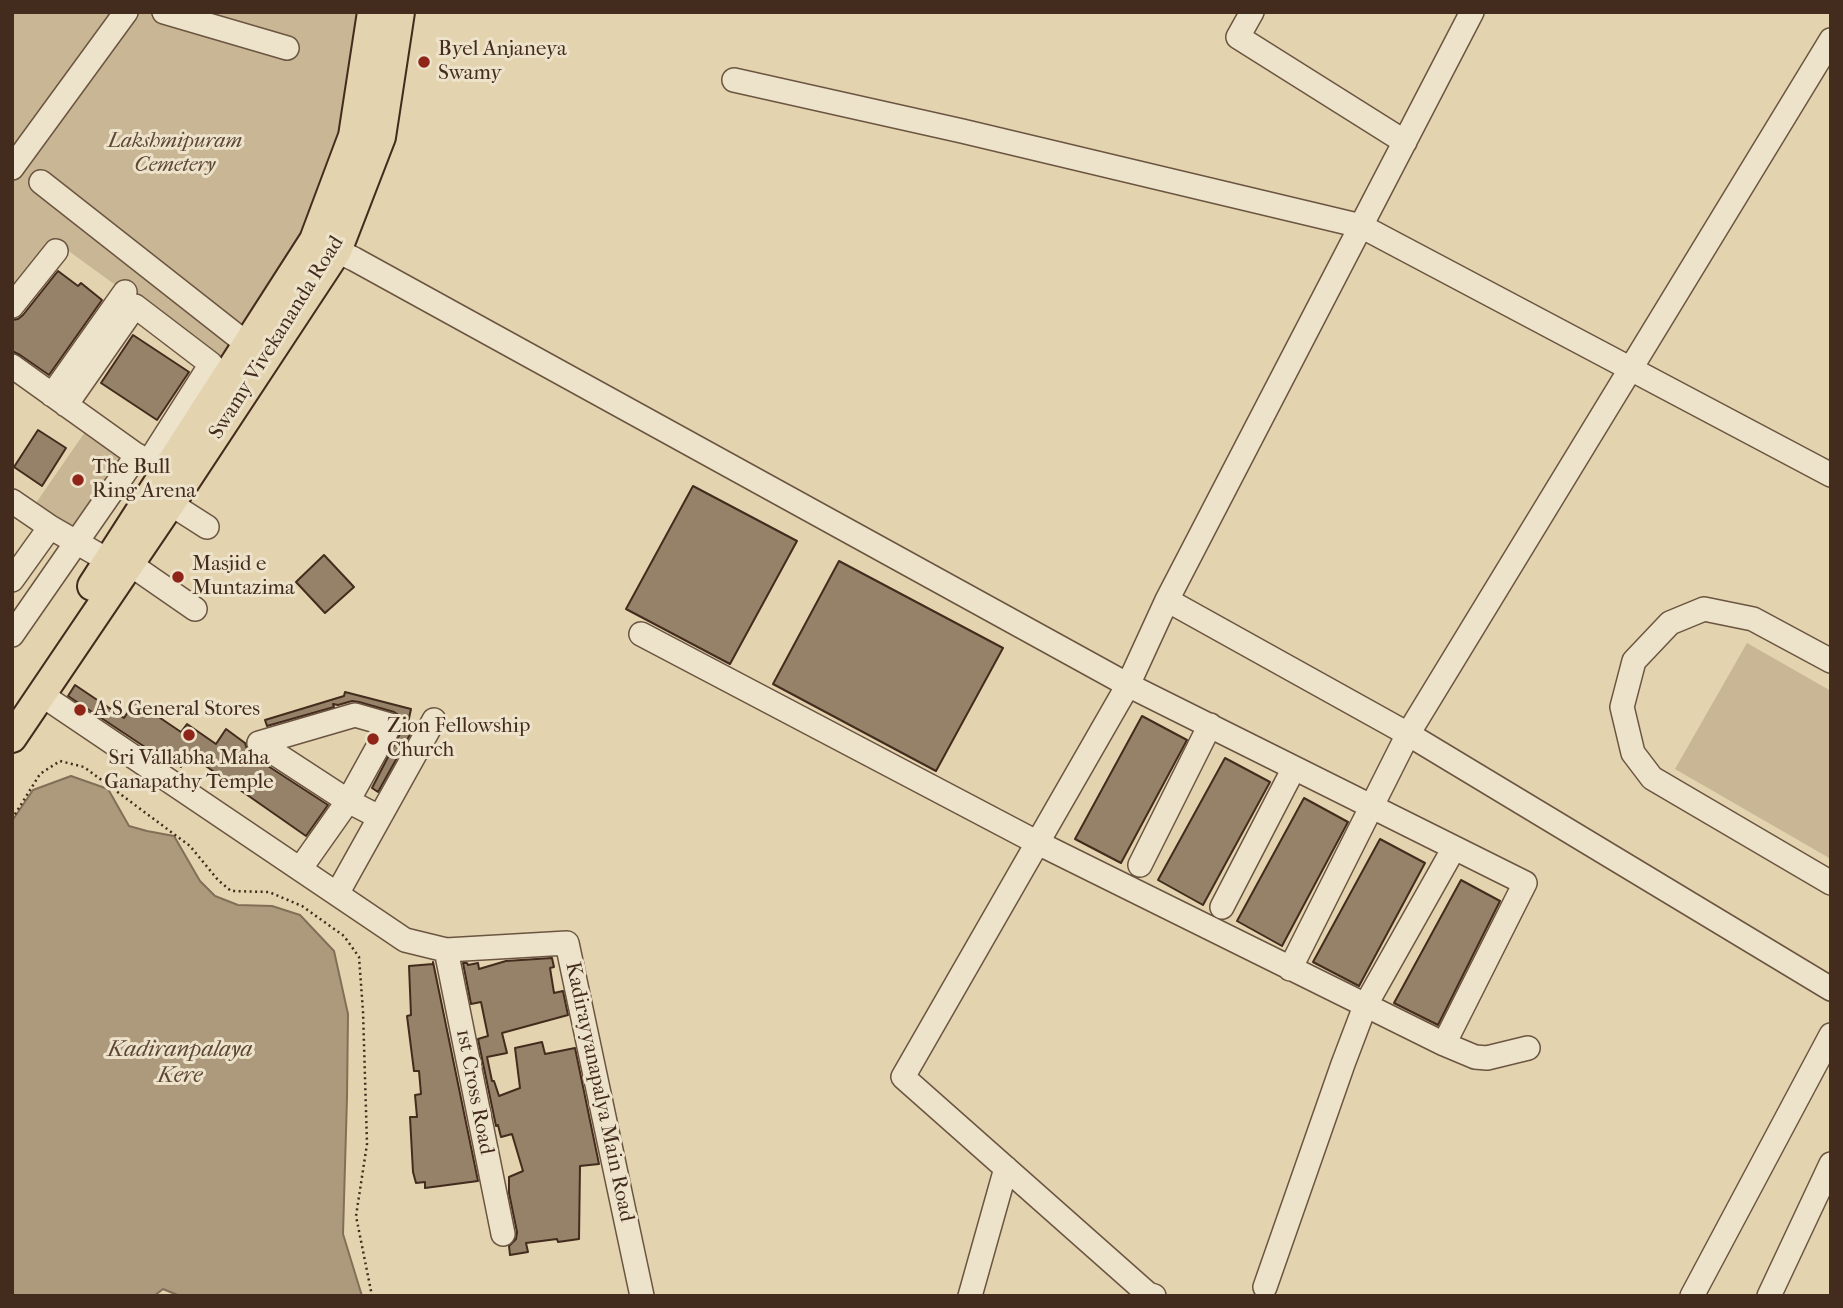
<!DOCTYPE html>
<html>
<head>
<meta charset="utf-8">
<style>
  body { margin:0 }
  #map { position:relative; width:1843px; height:1308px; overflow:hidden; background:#e3d3ae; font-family:"IM FELL French Canon",serif }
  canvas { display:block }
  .frame { position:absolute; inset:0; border:14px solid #432b1d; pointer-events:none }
</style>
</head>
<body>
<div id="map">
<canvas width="1843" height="1308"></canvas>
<div class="frame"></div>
</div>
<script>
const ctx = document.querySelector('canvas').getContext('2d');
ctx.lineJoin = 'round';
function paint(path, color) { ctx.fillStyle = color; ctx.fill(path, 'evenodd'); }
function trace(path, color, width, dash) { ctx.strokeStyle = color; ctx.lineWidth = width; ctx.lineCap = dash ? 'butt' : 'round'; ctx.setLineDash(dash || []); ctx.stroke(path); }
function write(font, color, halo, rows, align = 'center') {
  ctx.font = font + ' "IM FELL French Canon",serif'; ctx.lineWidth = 6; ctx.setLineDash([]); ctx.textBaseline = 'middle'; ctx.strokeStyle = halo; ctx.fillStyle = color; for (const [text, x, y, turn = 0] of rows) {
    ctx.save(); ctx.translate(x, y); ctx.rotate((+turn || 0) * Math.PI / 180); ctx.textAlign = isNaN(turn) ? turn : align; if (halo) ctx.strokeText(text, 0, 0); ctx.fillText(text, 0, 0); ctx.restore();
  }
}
paint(new Path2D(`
  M12 12H360L346 109 300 235 220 361 59 244 12 299Z
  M85 432 120 456 72 527 36 503Z
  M1747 643 1831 691V859L1675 769Z`), '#c8b695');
const water = new Path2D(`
  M71 776 108 789 129 826 147 831 174 836 200 881 215 896 238 905 272 906 300 915 334 951 348 1014 347 1097 343 1234 362 1296H180L163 1289 154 1296H12V821L33 790Z`);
paint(water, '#ad9a7d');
trace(water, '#836e57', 2);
const building = new Path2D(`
  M58 271 78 286 81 283 102 300 49 375 20 355 12 351V320L18 319 23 315Z
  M133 335 189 372 157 420 101 383Z
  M38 430 66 448 42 486 14 467Z
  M693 486 797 541 730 664 626 609Z
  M324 555 354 587 325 613 296 582Z
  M839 561 1003 648 936 771 773 684Z
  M75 685 124 718 135 701 181 732 187 724 216 744 226 729 245 743 247 749 251 755 328 805 306 836 190 755 181 767 156 750 154 753 68 696Z
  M345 692 411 709 408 723 403 721 400 716 394 712 359 702 352 701 338 705 333 704 334 707 267 726 265 720 344 696Z
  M1142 716 1187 740 1121 863 1075 839Z
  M404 726 412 731 378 792 372 788Z
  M1225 758 1270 782 1203 905 1158 880Z
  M1304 798 1348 822 1282 946 1237 921Z
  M1380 839 1425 863 1359 986 1313 962Z
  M1461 880 1500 901 1438 1025 1394 1003Z
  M552 958 554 967 550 968 554 993 563 991 568 1015 502 1033 507 1053 487 1057 492 1081H494L499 1096 520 1088 515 1048 542 1042 545 1054 575 1048 599 1164 580 1166 579 1239 558 1242 557 1239 526 1243 528 1252 510 1255 509 1246 516 1239 517 1232 509 1193V1177L523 1171 512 1134 501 1137 498 1125 496 1126 478 1039 488 1036 481 1002 471 1004 463 963H467L468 965 478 963 479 969 506 961Z
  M433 962 478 1181 425 1188V1182L416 1183 413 1172 410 1117H417L415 1095 421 1094 419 1071H414L407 1016 411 1015 409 966 433 964Z`);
paint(building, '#968268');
trace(building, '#432b1d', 2);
const minor = new Path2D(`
  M164 12 287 48
  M1252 12 1238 37 1405 142
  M734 80 962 131 1361 226 1831 475
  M12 168 126 12
  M41 182 247 344
  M337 251 354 259 1128 685 1525 883 1444 1044
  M12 306 56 251
  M12 366 149 464
  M52 395 125 292
  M66 405 135 306 211 364 148 463
  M12 501 50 527 109 561
  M171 504 207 527
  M130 564 195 609
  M12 580 50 527
  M1167 600 1408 734 1831 989
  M641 634 1038 843 1444 1044 1475 1057 1487 1058 1528 1048
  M12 635 137 455
  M1831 661 1753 619 1704 609 1670 623 1634 661 1622 707 1633 753 1652 778 1831 883
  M42 695 405 940 446 950 567 943 642 1296
  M1140 865 1210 725
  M300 869 348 801 390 725 355 715 259 743 348 801 379 817
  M337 894 434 720
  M1222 907 1294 768
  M446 950 503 1234
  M1290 969 1408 734 1831 40
  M1265 1287 1343 1064 1365 1006 1454 848
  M970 1296 1006 1168
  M1154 1296 1148 1294 903 1077 1128 685 1167 600 1472 12
  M1692 1296 1831 1035
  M1769 1296 1831 1164`);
const major = new Path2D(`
  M92 586 314 240 353 136 372 12
  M12 738 181 488 337 251 381 137 400 12`);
trace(minor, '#6b5541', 26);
trace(major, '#432b1d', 32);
trace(new Path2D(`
  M12 819 40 774 60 761 84 767 190 846 218 880 231 891 269 892 302 906 344 936 359 957 363 1011 367 1144 356 1216 372 1296`), '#432b1d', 2.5, [2, 3.5]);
trace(minor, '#ede2ca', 23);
trace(major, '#e3d3ae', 28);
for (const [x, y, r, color] of [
  [424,62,7,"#8f2418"],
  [78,480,7,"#8f2418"],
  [178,577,7,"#8f2418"],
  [80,710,7,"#8f2418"],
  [189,735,7,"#8f2418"],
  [373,739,7,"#8f2418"]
]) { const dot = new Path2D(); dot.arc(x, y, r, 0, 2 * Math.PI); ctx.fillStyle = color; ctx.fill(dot); trace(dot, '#ede2ca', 2.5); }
write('21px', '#432b1d', '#ede2ca', [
  ["Byel Anjaneya",438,50],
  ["Swamy",438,74],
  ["The Bull",92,468],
  ["Ring Arena",92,492],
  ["Masjid e",192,565],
  ["Muntazima",192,589],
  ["A S General Stores",94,710],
  ["Zion Fellowship",387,727],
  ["Church",387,751],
  ["Sri Vallabha Maha",189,759,"center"],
  ["Ganapathy Temple",189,783,"center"]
], 'left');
write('italic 21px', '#5e4735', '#ede2ca', [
  ["Lakshmipuram",175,142],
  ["Cemetery",175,166]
]);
write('21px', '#432b1d', '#ede2ca', [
  ["Swamy Vivekananda Road",277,338,-58],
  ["1st Cross Road",474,1092,79],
  ["Kadirayyanapalya Main Road",599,1092,78]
]);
write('italic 23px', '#5e4735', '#ede2ca', [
  ["Kadiranpalaya",180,1050],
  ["Kere",180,1076]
]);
</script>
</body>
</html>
